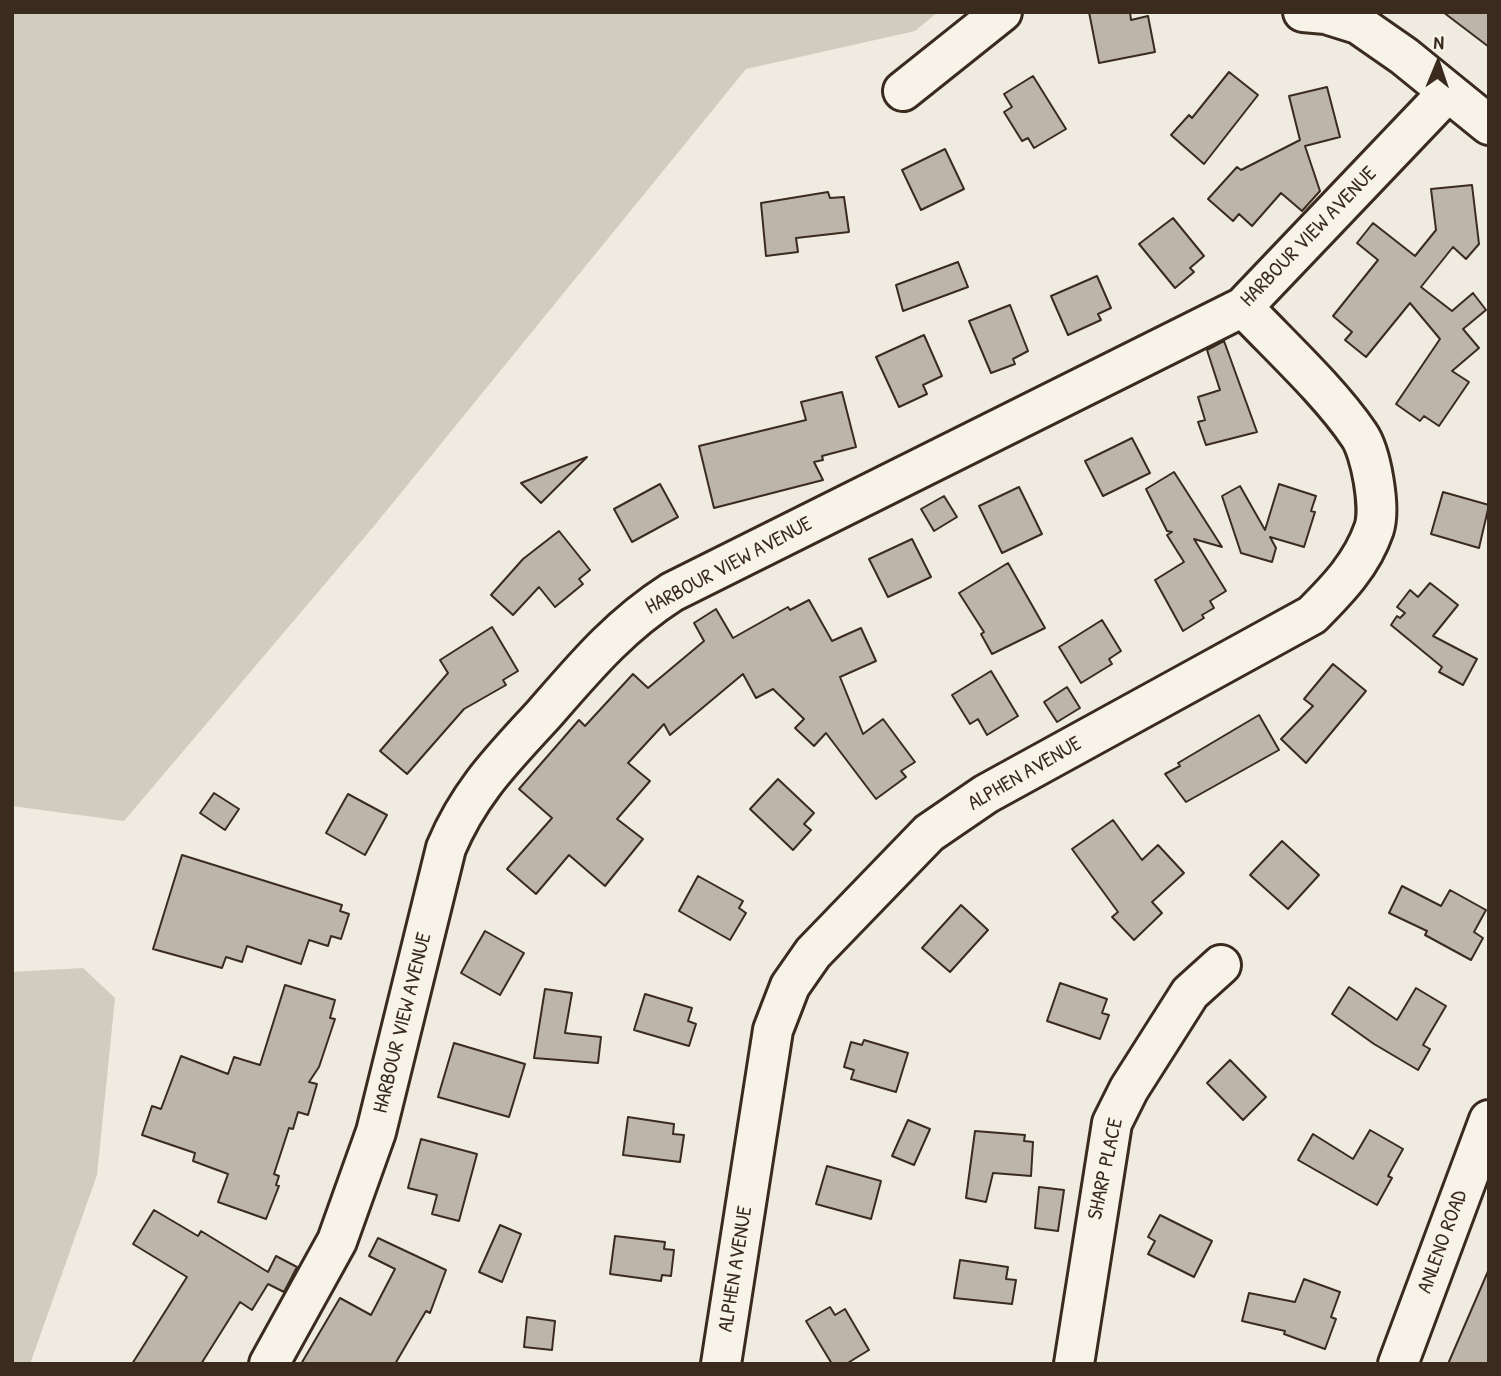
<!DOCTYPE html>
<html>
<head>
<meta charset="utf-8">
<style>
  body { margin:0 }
  #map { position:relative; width:1501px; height:1376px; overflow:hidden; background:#efebe0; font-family:"Patrick Hand",sans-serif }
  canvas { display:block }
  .frame { position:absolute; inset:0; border:14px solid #3b2a1e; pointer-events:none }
  .north { position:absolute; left:1403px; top:28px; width:70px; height:70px; -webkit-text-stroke:5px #f7f3e8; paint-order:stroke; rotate:2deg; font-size:19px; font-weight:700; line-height:28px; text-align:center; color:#3b2a1e }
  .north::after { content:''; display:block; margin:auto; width:24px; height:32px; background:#3b2a1e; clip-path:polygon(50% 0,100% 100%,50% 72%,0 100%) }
</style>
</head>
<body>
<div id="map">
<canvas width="1501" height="1376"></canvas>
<div class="frame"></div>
<div class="north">N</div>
</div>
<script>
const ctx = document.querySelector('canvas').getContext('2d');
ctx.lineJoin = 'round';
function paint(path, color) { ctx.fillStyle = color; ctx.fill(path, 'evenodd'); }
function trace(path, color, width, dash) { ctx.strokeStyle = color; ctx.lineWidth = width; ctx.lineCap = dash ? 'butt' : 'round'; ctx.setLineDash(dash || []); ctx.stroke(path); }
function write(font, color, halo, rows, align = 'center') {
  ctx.font = font + ' "Patrick Hand",sans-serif'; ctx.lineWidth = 6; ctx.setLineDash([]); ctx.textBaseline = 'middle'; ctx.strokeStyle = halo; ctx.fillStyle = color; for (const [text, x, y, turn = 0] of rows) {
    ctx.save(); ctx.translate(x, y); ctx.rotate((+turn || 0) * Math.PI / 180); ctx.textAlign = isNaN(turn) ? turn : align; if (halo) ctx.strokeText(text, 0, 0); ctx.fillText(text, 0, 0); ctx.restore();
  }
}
paint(new Path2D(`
  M12 12H938L915 31 746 69 374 526 124 821 12 806Z
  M83 968 115 998 97 1175 30 1364H12V972Z`), '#d1cbc0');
const building = new Path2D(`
  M1089 12H1130L1131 20 1148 16 1155 52 1099 63Z
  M1443 12H1489V47Z
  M1229 72 1258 95 1204 164 1171 135 1189 115 1192 118Z
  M1033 76 1066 129 1034 148 1028 138 1022 141 1004 112 1012 107 1004 94Z
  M1327 87 1340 137 1305 146 1320 191 1302 211 1281 193 1252 226 1239 214 1233 221 1208 199 1237 167 1241 170 1300 140 1289 96Z
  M945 149 964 189 921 210 902 170Z
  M1472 185 1479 244 1466 259 1453 247 1421 287 1452 311 1473 293 1486 310 1463 329 1479 348 1452 371 1469 382 1439 426 1424 416 1420 421 1396 404 1440 339 1410 303 1366 357 1345 340 1352 332 1333 316 1378 260 1357 243 1373 223 1415 256 1436 230 1431 189Z
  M828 192 830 198 844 197 849 232 796 238 798 252 766 256 761 203Z
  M1173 218 1204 256 1190 268 1194 272 1175 288 1139 244Z
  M958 262 968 287 903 311 896 285Z
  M1097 276 1111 308 1098 314 1101 320 1068 335 1051 296Z
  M1010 305 1028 351 1013 359 1015 364 991 373 969 321Z
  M924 335 942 376 923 385 927 394 899 407 876 357Z
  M1224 341 1257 432 1206 445 1198 422 1205 420 1198 397 1220 390 1207 350Z
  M842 392 856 447 822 456 823 460 814 462 823 480 714 508 699 446 806 420 801 402Z
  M1132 438 1150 473 1103 496 1085 461Z
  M587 457 541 503 521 483Z
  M1174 472 1222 547 1194 539 1226 591 1210 601 1214 608 1202 615 1204 618 1183 631 1155 580 1184 562 1167 535 1172 532 1167 531 1146 489Z
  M660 484 678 517 632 542 614 509Z
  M1279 484 1316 496 1311 511 1315 512 1304 547 1270 537 1276 548 1272 562 1241 553 1222 496 1240 486 1265 530Z
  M1019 487 1042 534 1002 553 979 506Z
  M1443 492 1489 505 1479 548 1431 534Z
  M944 496 957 517 934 531 921 509Z
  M559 531 590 570 579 579 583 584 555 607 539 587 513 615 491 595 523 559Z
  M912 539 931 577 888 597 869 559Z
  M1008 563 1045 628 992 654 981 634 984 632 959 593Z
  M1430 583 1458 605 1433 636 1477 659 1463 685 1439 672 1442 667 1391 625 1397 616 1400 618 1405 613 1397 607 1410 590 1418 597Z
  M809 600 832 641 861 628 876 661 840 677 863 734 883 719 915 762 901 771 906 777 876 799 826 733 814 746 795 728 804 719 773 689 756 698 743 674 670 735 664 724 628 763 650 781 617 819 643 839 605 886 569 855 536 894 507 869 552 818 519 789 579 720 585 726 633 674 648 688 704 641 694 623 716 609 733 638 788 607 790 610Z
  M1102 620 1121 651 1109 659 1112 664 1081 683 1059 647Z
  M492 627 518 671 503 680 506 685 464 709 407 774 380 751 448 673 440 660Z
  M1333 664 1366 691 1306 763 1281 739 1313 706 1304 699Z
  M991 671 1018 716 987 735 978 719 970 724 952 695Z
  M1067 687 1080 708 1057 722 1044 702Z
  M1259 715 1279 750 1186 802 1165 774 1180 766 1178 763Z
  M778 779 814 813 804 824 811 830 793 850 750 809Z
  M214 793 239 809 225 830 200 813Z
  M348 794 387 815 365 855 326 833Z
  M1113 820 1142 860 1158 845 1184 873 1152 902 1162 913 1134 940 1112 917 1118 912 1072 849Z
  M1282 841 1319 875 1288 909 1250 875Z
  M182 855 342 905 340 911 349 914 341 939 331 936 328 946 309 940 301 964 247 946 242 962 226 957 222 968 153 949Z
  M698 876 743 901 739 908 746 913 730 940 679 911Z
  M1402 886 1441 906 1450 890 1486 910 1474 932 1483 938 1471 960 1425 935 1427 931 1389 913Z
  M961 905 988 930 950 972 922 948Z
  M485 931 524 953 500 995 461 973Z
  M1060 983 1107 999 1102 1013 1109 1015 1100 1039 1047 1021Z
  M285 985 335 1000 330 1018 335 1019 319 1067 309 1082 317 1084 308 1115 298 1112 293 1129 289 1128 274 1174 279 1176 276 1185 279 1186 266 1219 218 1202 228 1174 193 1161 195 1153 142 1135 152 1106 161 1109 181 1056 228 1074 234 1057 260 1065Z
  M1349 987 1397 1020 1416 988 1446 1006 1423 1045 1430 1049 1418 1070 1374 1044 1332 1014Z
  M545 989 572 993 565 1033 601 1037 598 1063 534 1058Z
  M645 994 692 1008 688 1021 696 1024 689 1046 634 1030Z
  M864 1040 908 1053 896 1092 851 1079 854 1070 844 1067 851 1042 862 1045Z
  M454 1043 525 1064 509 1117 438 1097Z
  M1230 1060 1266 1097 1243 1120 1207 1083Z
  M628 1117 674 1124 673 1134 684 1135 680 1162 623 1155Z
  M908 1120 930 1129 914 1165 892 1156Z
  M1370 1130 1403 1149 1388 1176 1392 1178 1377 1205 1298 1160 1313 1134 1353 1159Z
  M975 1131 1025 1135 1024 1141 1033 1142 1031 1176 993 1173 986 1202 966 1198Z
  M421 1139 477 1154 459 1221 432 1214 437 1195 408 1188Z
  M827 1166 881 1181 871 1219 816 1204Z
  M1039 1187 1064 1190 1058 1231 1035 1228Z
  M154 1210 198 1236 201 1231 268 1272 276 1256 297 1267 284 1292 268 1284 252 1310 240 1302 201 1364H132L187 1277 133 1244Z
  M1160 1215 1212 1241 1194 1277 1148 1254 1155 1241 1148 1237Z
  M500 1225 521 1234 502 1282 479 1272Z
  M615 1236 665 1242 664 1249 674 1250 671 1276 662 1275 661 1281 610 1274Z
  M378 1238 446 1270 430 1313 426 1311 395 1364H301L340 1298 371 1315 395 1269 369 1256Z
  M960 1260 1008 1267 1006 1279 1016 1280 1012 1304 954 1298Z
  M1489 1269V1364H1448Z
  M1304 1279 1340 1292 1331 1317 1336 1319 1325 1349 1284 1334 1285 1331 1242 1321 1249 1293 1295 1302Z
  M830 1307 835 1315 845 1309 869 1350 846 1364H832L806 1321Z
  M527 1317 555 1321 552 1350 524 1347Z`);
paint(building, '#bdb5aa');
trace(building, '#3b2a1e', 2);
const minor = new Path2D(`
  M1303 12 1326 14 1358 24 1404 56 1489 125
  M903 91 1002 12
  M269 1364 337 1241 376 1132 446 848C470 791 503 759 544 714 585 667 619 626 672 592L1243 307 1448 92
  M721 1364 773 1030 790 986 813 953 929 833 986 794 1312 615C1338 589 1362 564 1374 529 1381 508 1371 452 1359 435 1330 392 1279 345 1243 307
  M1074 1364 1112 1123 1129 1089 1190 993 1221 965
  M1398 1364 1489 1120`);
trace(minor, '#3b2a1e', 44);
trace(minor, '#f7f3e8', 38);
write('21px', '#3b2a1e', '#f7f3e8', [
  ["HARBOUR VIEW AVENUE",1309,237,-46],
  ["HARBOUR VIEW AVENUE",729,566,-28],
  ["ALPHEN AVENUE",1025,774,-30],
  ["HARBOUR VIEW AVENUE",403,1023,-76],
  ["SHARP PLACE",1106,1169,-78],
  ["ANLENO ROAD",1443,1242,-70],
  ["ALPHEN AVENUE",736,1269,-81]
]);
</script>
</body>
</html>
